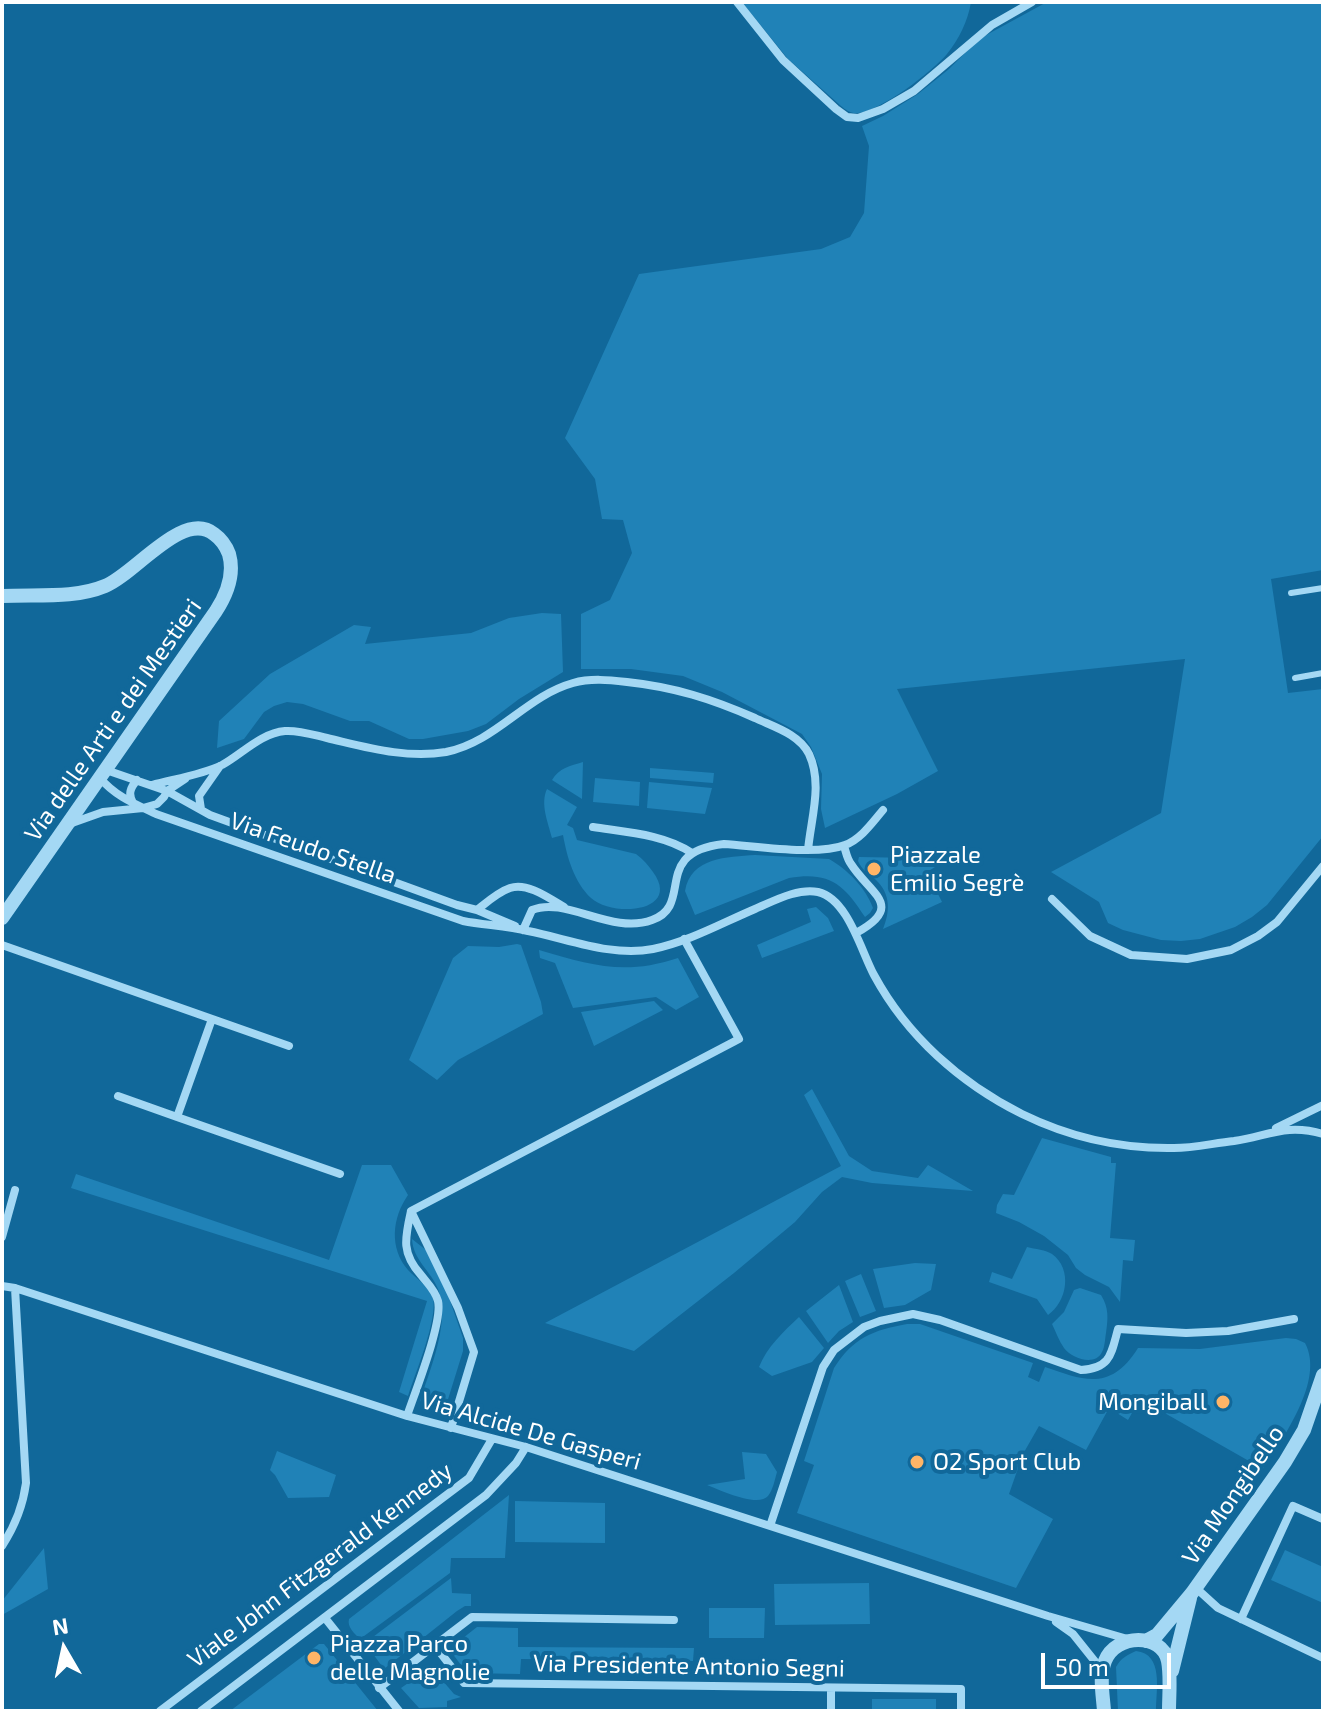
<!DOCTYPE html>
<html>
<head>
<meta charset="utf-8">
<style>
  body { margin:0 }
  #map { position:relative; width:1325px; height:1713px; overflow:hidden; background:#11689a; font-family:"Exo 2",sans-serif }
  canvas { display:block }
  .frame { position:absolute; inset:0; border:4px solid #fff; pointer-events:none }
  .north { position:absolute; left:24px; top:1609px; width:80px; height:80px; -webkit-text-stroke:6px #11689a; paint-order:stroke; rotate:351deg; font-size:22px; font-weight:700; line-height:32px; text-align:center; color:#fff }
  .north::after { content:''; display:block; margin:auto; width:28px; height:36px; background:#fff; clip-path:polygon(50% 0,100% 100%,50% 72%,0 100%) }
  .scale { position:absolute; left:1041px; top:1653px; width:130px; height:36px; box-sizing:border-box; border:4px solid #fff; border-top:0; padding-left:10px; font-size:24px; line-height:28px; white-space:nowrap; color:#fff; -webkit-text-stroke:6px #11689a; paint-order:stroke }
</style>
</head>
<body>
<div id="map">
<canvas width="1325" height="1713"></canvas>
<div class="frame"></div>
<div class="north">N</div>
<div class="scale">50 m</div>
</div>
<script>
const ctx = document.querySelector('canvas').getContext('2d');
ctx.lineJoin = 'round';
function paint(path, color) { ctx.fillStyle = color; ctx.fill(path, 'evenodd'); }
function trace(path, color, width, dash) { ctx.strokeStyle = color; ctx.lineWidth = width; ctx.lineCap = dash ? 'butt' : 'round'; ctx.setLineDash(dash || []); ctx.stroke(path); }
function write(font, color, halo, rows, align = 'center') {
  ctx.font = font + ' "Exo 2",sans-serif'; ctx.lineWidth = 8; ctx.setLineDash([]); ctx.textBaseline = 'middle'; ctx.strokeStyle = halo; ctx.fillStyle = color; for (const [text, x, y, turn = 0] of rows) {
    ctx.save(); ctx.translate(x, y); ctx.rotate((+turn || 0) * Math.PI / 180); ctx.textAlign = isNaN(turn) ? turn : align; if (halo) ctx.strokeText(text, 0, 0); ctx.fillText(text, 0, 0); ctx.restore();
  }
}
paint(new Path2D(`
  M742 2H971C968 21 959 39 947 54 933 71 881 111 858 113 851 114 846 110 841 106L788 59Z
  M1047 2H1323V570L1271 579 1288 693 1323 689V836L1267 905 1252 917 1235 927 1200 939 1181 941 1161 940 1123 930 1108 923 1099 902 1051 872 1161 813 1185 659 897 689 938 771 897 794 825 828 821 809 822 774 811 747 802 734 722 692 683 676 631 669H581V614L610 600 632 553 623 520 602 519 595 479 565 438 639 274 821 249 850 237 864 213 869 146 862 126 883 116 918 94 949 69 979 39Z
  M542 613 561 614 563 672 519 699 486 724 468 731 423 739H409L369 721H350L303 704 287 702 274 706 264 712 244 739 217 748 219 721 270 674 354 625 371 627 365 644 471 633 509 618Z
  M583 762 582 799 552 780C559 768 570 766 583 762Z
  M650 768 714 773 713 783 650 778Z
  M595 778 640 782 639 806 593 802Z
  M649 782 712 788 705 814 647 808Z
  M547 789 577 807 567 825 573 828 577 840 636 854C643 859 648 865 653 872 682 912 613 918 591 898 574 882 567 857 563 835L552 838C548 822 540 804 547 789Z
  M755 855 829 859C847 869 866 888 873 908L870 913 865 917C844 884 829 871 789 878L695 915 685 891C691 857 727 857 755 855Z
  M929 855 935 867 927 872 942 902 883 929C890 912 891 894 876 880 869 874 862 870 858 861L859 857 914 858Z
  M816 907 828 918 834 931 762 958 757 945 811 922 807 909Z
  M517 944 521 945 541 1002 543 1014 458 1060 437 1080 409 1060 453 958 468 946 499 947Z
  M539 950C591 965 624 976 678 958L699 997 676 1010 656 997 573 1008 555 963 540 958Z
  M654 1001 663 1010 594 1046 581 1012Z
  M812 1089 849 1156 872 1171 918 1178 928 1165 973 1191 872 1183 842 1177 822 1192 795 1222 734 1273 634 1351 545 1323 841 1166 804 1095Z
  M1042 1138 1111 1157V1163H1116L1110 1238 1135 1240 1133 1261 1123 1260 1120 1302 1109 1287 1085 1275 1076 1268 1068 1255 1044 1236 1019 1222 996 1213 997 1205 1003 1194 1014 1195Z
  M362 1165H391L408 1195C392 1218 389 1248 408 1270 416 1279 430 1286 433 1298 438 1319 415 1374 408 1396L399 1392 427 1301 71 1188 76 1174 329 1260Z
  M412 1239 426 1250 447 1292 463 1338V1351L445 1409 420 1401C430 1369 451 1321 438 1289 431 1271 413 1260 412 1239Z
  M1027 1247C1035 1249 1046 1250 1052 1254 1073 1269 1067 1302 1048 1315L1037 1299 989 1282 992 1272 1012 1279Z
  M915 1263 936 1264 931 1290 905 1305 884 1308 873 1269Z
  M861 1274 876 1311 860 1317 845 1281Z
  M839 1285 853 1322 839 1331 828 1343 806 1311Z
  M1080 1288 1101 1295C1109 1308 1108 1318 1106 1333 1105 1338 1105 1347 1102 1352 1095 1367 1071 1358 1064 1348 1059 1341 1056 1332 1052 1324L1064 1312 1074 1290Z
  M799 1317 824 1348 812 1362 772 1376 759 1367C767 1347 783 1332 799 1317Z
  M907 1324H920L1033 1363 1028 1377 1039 1382 1045 1367C1085 1381 1111 1391 1138 1348L1200 1349 1286 1338 1296 1339 1305 1343C1325 1380 1283 1438 1263 1469L1140 1399 1128 1420 1109 1408 1086 1450 1039 1426 1023 1454 1009 1494 1053 1519 1016 1588 797 1513 814 1465 804 1461 834 1368C853 1338 873 1330 907 1324Z
  M277 1451 336 1475 329 1497 288 1498 275 1475 270 1470Z
  M742 1452 766 1454 777 1472C775 1479 773 1490 768 1496 758 1508 720 1490 707 1485L745 1479Z
  M509 1495 505 1558H451L450 1573 360 1639C354 1633 347 1627 349 1619Z
  M515 1501 605 1503V1543L515 1542Z
  M44 1548 48 1589 2 1615V1601Z
  M1285 1550 1323 1567V1603L1271 1580Z
  M451 1578 452 1593 471 1594V1606H465L457 1611 384 1669 365 1643Z
  M869 1583 870 1624 775 1625 774 1584Z
  M709 1608H765L764 1638H709Z
  M477 1627 518 1628V1647L694 1648 693 1661 521 1659 520 1674 467 1673 449 1649Z
  M319 1644H324L378 1711H230Z
  M1136 1651C1164 1654 1156 1690 1156 1711H1118L1116 1667C1121 1658 1127 1655 1136 1651Z
  M431 1667 454 1694 461 1697 447 1701V1707L419 1708 401 1688Z
  M872 1699H936V1711H872Z`), '#2082b7');
trace(new Path2D(`
  M1291 593 1323 588
  M1295 678 1323 673`), '#a4d8f4', 6);
trace(new Path2D(`
  M737 2 783 60 836 109 847 117 858 118 883 109 914 91 992 25 1032 2
  M106 770 167 791 210 815 457 905 477 910 515 926
  M100 778C115 796 135 804 156 814L463 921C484 925 507 926 528 931 569 939 611 957 653 949 688 942 722 923 755 909 774 901 797 888 818 892 848 899 861 951 874 975 907 1036 960 1083 1022 1114 1069 1137 1121 1149 1174 1148 1194 1148 1214 1143 1234 1141 1268 1136 1286 1123 1323 1134
  M152 785C174 779 201 775 222 765 242 754 261 733 285 731 299 730 314 735 327 738 366 747 406 759 446 752 496 742 526 696 573 683 591 678 609 680 627 682 674 687 712 699 755 718 774 727 799 734 809 754 823 784 811 818 808 850
  M133 803C128 794 130 788 137 780
  M201 809 199 796 220 766
  M72 823 103 812 143 808 157 804 164 797 167 791 185 779
  M593 827C625 832 664 834 692 853
  M844 846C846 852 847 859 851 864 870 894 906 906 856 933
  M1052 899 1090 936 1131 955 1187 959 1231 950 1258 936 1277 922 1323 866
  M477 910C487 902 498 892 510 888 527 882 549 898 564 907
  M523 930 532 910C566 896 611 935 652 920 695 905 650 852 724 844 756 846 817 856 845 845 861 839 872 823 883 810
  M2 945 289 1046
  M212 1019 177 1117 340 1174
  M118 1096 177 1117
  M1276 1128 1323 1105
  M411 1211 458 1308 474 1352 451 1428
  M2 1237 15 1190
  M2 1286 15 1288 407 1416 526 1447 1048 1616 1131 1640
  M407 1416C415 1392 443 1322 438 1301 435 1290 428 1284 421 1275 401 1253 405 1238 411 1211L739 1039 684 939
  M770 1526 823 1367 834 1350 864 1327 880 1321 913 1314 940 1320 1081 1370C1111 1368 1111 1354 1118 1329L1186 1333 1228 1331 1294 1319
  M2 1546C15 1526 23 1506 26 1483L15 1288
  M1196 1588 1218 1608 1323 1658
  M325 1618 399 1711
  M1241 1619 1293 1506 1323 1519
  M1056 1622 1073 1634 1101 1669
  M435 1646 464 1683 961 1689V1711
  M379 1688 472 1617 674 1620
  M160 1711 469 1478 492 1439
  M201 1711 486 1495 516 1463 526 1447
  M831 1711V1688`), '#a4d8f4', 8);
trace(new Path2D(`
  M2 596C35 594 74 599 105 586 135 574 183 509 214 534 221 539 226 546 229 554 235 575 227 594 216 611L2 918
  M1146 1641 1157 1635 1192 1593 1285 1462 1304 1430 1323 1375
  M1172 1671 1190 1598
  M1104 1711C1103 1696 1099 1676 1105 1661 1116 1633 1162 1633 1168 1661 1171 1676 1169 1695 1169 1711`), '#a4d8f4', 14);
for (const [x, y, r, color] of [
  [874,869,8,"#ffb567"],
  [1223,1402,8,"#ffb567"],
  [917,1462,8,"#ffb567"],
  [314,1658,8,"#ffb567"]
]) { const dot = new Path2D(); dot.arc(x, y, r, 0, 2 * Math.PI); ctx.fillStyle = color; ctx.fill(dot); trace(dot, '#11689a', 3); }
write('24px', '#fff', '#11689a', [
  ["Via delle Arti e dei Mestieri",113,720,-55],
  ["Via Feudo Stella",313,848,19],
  ["Via Alcide De Gasperi",531,1431,16],
  ["Via Mongibello",1233,1495,-56],
  ["Viale John Fitzgerald Kennedy",320,1565,-37],
  ["Via Presidente Antonio Segni",689,1666,1]
]);
write('24px', '#fff', '#11689a', [
  ["Piazzale",890,855],
  ["Emilio Segrè",890,883],
  ["Mongiball",1207,1402,"right"],
  ["O2 Sport Club",933,1462],
  ["Piazza Parco",330,1644],
  ["delle Magnolie",330,1672]
], 'left');
</script>
</body>
</html>
